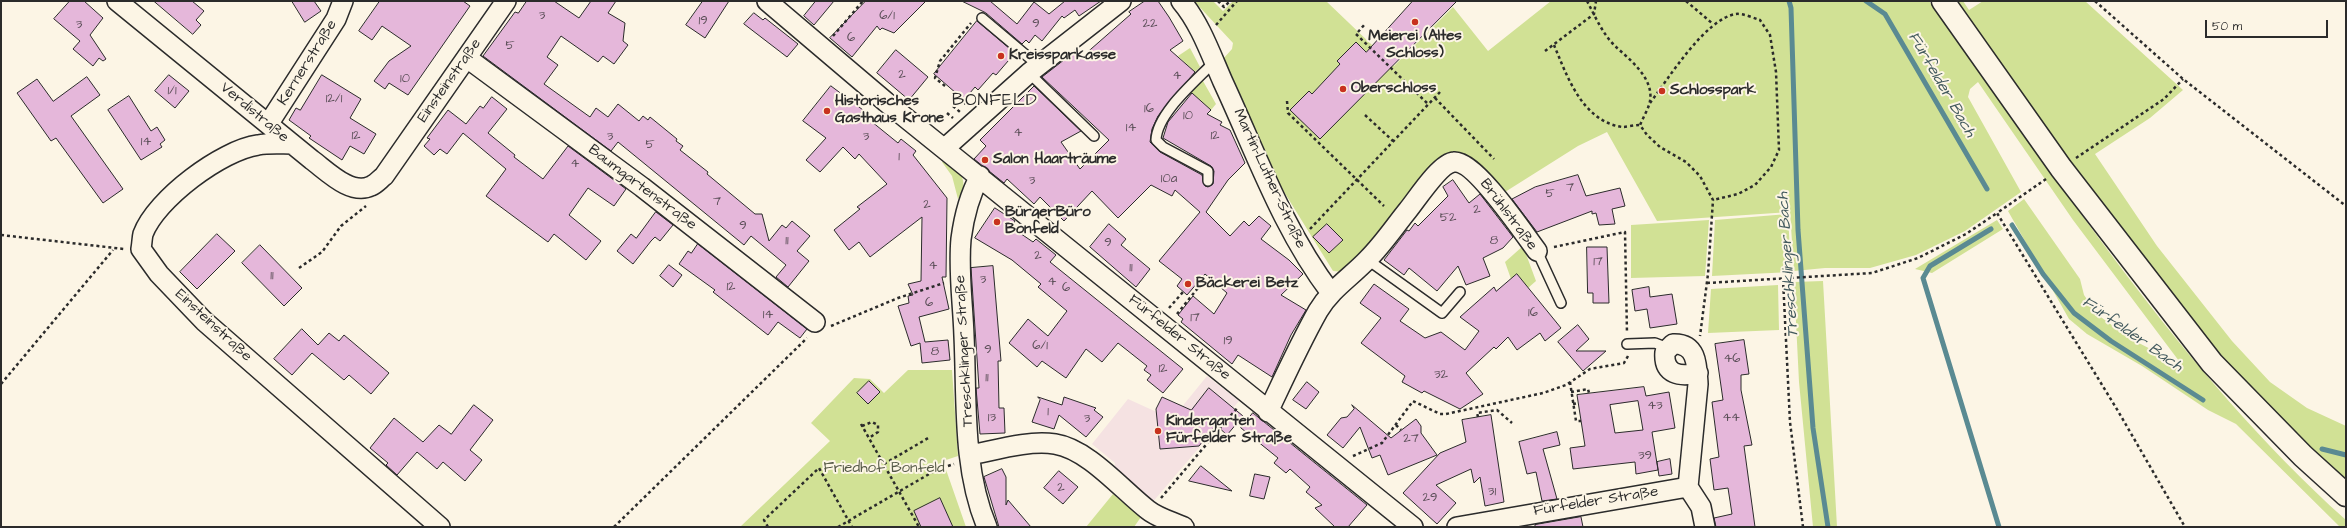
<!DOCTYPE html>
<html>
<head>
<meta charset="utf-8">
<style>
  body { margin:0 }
  #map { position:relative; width:2347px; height:528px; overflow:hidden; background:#fcf5e5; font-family:"Architects Daughter",sans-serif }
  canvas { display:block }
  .frame { position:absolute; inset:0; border:2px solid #2b2b2b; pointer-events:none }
  .scale { position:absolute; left:2205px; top:20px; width:123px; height:18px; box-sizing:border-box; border:2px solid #2b2b2b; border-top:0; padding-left:5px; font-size:12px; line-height:14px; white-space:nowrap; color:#2b2b2b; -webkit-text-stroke:3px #fcf5e5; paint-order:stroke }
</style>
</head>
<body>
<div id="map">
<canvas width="2347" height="528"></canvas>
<div class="frame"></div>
<div class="scale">50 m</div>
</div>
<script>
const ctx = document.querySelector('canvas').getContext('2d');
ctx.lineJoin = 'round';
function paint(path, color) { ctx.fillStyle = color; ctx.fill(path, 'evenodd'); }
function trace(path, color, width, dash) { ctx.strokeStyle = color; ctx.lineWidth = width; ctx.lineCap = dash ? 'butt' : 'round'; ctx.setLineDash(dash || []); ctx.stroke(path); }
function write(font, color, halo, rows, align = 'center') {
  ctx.font = font + ' "Architects Daughter",sans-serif'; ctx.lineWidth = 4; ctx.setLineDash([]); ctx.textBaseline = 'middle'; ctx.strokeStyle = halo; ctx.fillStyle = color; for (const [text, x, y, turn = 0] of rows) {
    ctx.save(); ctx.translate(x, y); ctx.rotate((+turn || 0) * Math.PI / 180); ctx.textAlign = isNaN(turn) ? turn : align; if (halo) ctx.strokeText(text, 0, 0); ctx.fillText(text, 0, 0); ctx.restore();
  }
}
paint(new Path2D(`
  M1207 376 1239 401 1151 504 1114 474 1115 463 1092 444 1128 399 1172 419Z`), '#f5e2e2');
paint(new Path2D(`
  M1194 1H1213L1223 11 1233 1H1326L1394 66 1453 7 1488 51 1551 1H1929C2059 180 2180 371 2346 520V527H2340L2236 424 2208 410 2142 366 2087 334 2069 319 2008 211 2024 199 2080 279 2084 295 2098 315 2131 339 2170 359 2179 361 2073 220 1978 82 1970 89 1968 97 2021 192 1965 231 1916 255 1870 268H1825L1794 271 1790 212 1657 221 1607 132 1578 146 1505 192 1480 166 1437 161 1344 272 1333 271 1281 187 1223 59 1232 49 1233 43Z
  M1953 1H1963L1969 10 1983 1H2085L2183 90 2150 118 2095 154 2157 246 2232 341 2270 382 2307 408 2346 426V484C2298 437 2250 391 2206 340 2115 233 2035 115 1953 1Z
  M1190 48 1200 67 1195 72 1178 56Z
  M1200 81H1203L1216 104 1211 110 1189 94Z
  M947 159C960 170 970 182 958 199L952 176 942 162Z
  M1788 214 1791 272 1712 276 1715 220Z
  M1709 220 1705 276 1631 278V225Z
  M1997 220 2003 229 1932 273 1915 269Z
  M1523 246 1536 281 1528 288 1517 274 1511 279 1505 262Z
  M1823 281 1837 527H1813L1799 382 1794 282Z
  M1778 285 1779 330 1708 333 1711 289Z
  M908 370H952L958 456 943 461 966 527H740L830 441 811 423 854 378 870 379 884 393Z
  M1113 494 1141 517 1134 527H1086Z`), '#d1e195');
trace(new Path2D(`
  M1789 1 1791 8 1798 230 1813 428 1828 527
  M1866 1 1885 14 1987 189
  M2012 225 2043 274 2074 313 2111 341 2203 400
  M1991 229 1930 266 1923 278 1999 527
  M2322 449 2346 455`), '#5a8a92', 5);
const building = new Path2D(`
  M70 1H84L103 18 90 35 106 59 103 61 99 58 93 66 73 49 80 41 54 19Z
  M154 1H192L204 11 196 20 201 25 193 34Z
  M292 1H314L321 11 305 22Z
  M380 1H463L470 6 408 95 389 83 385 89 374 81 389 61 411 46 382 26 372 40 359 31Z
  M527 1H554L579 18 591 1H616L608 13 625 23 623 41 628 45 614 64 603 56 598 62 561 36 547 57 558 65 544 84 590 117 596 108 608 117 618 104 639 121 643 116 648 120 650 117 677 139 676 141 683 146 680 150 708 172 707 174 755 214H762L769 241 782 225 786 228 792 221 810 236 797 251 809 261 788 287 776 277 786 265 751 236 744 245 618 142 611 151 483 56 515 12 518 13Z
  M703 1H729L705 38 686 25Z
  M816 1H834L814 25 804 16Z
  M866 1H926L894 33 882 28 880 30 877 26 852 57 830 38Z
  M962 1H990L1017 24 1034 2 1049 14 1065 1H1101L1079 16 1075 10 1064 18 1062 16 1042 41 1035 35 1029 43 1026 40 1022 44 986 13Z
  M1145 1H1158L1169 17 1183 41 1170 50 1195 72 1158 116 1152 129 1150 142 1160 152 1202 175 1205 186 1208 187 1213 184 1214 171 1211 166 1163 138 1168 122 1192 93 1211 110 1207 114 1222 122 1220 125 1230 130 1245 163 1228 180 1206 212 1230 236 1244 221 1249 226 1259 216 1271 226 1261 239 1289 260 1303 274 1281 295 1306 310 1291 335 1272 377 1238 355 1232 364 1181 322 1183 319 1178 315 1193 296 1214 314 1227 293 1205 274 1187 295 1177 286 1182 279 1159 261 1200 212 1175 190 1172 196 1151 185 1118 218 1092 191 1064 221 1040 197 1034 204 1007 179 1004 183 974 159 986 146 980 140 1034 86 1081 131 1061 142 1080 169 1109 140 1042 77 1078 49 1083 56 1131 14 1129 12Z
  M1413 1H1457L1320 139 1290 110 1309 91 1312 94 1340 64 1337 61 1356 42 1366 52Z
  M754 13 763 20 765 18 798 44 787 57 744 24Z
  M977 21 1015 53 996 75 993 73 978 90 975 87 964 100 934 74Z
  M896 50 928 77 909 100 877 73Z
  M169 75 189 91 175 108 155 91Z
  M322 75 361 99 350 118 376 134 364 154 350 146 342 160 309 138 311 136 289 120 296 108 300 110Z
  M87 77 100 95 71 116 123 189 103 203 56 138 51 141 17 93 37 79 53 101Z
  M831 86 863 110 861 113 898 143 901 139 916 151 913 155 947 198 946 277H942L949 309 919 317 925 342 948 340 950 360 922 363 920 343 911 346 898 306 909 303 908 296 913 295 908 284 921 281 922 217 870 257 859 242 849 250 834 230 860 209 857 207 887 184 859 154 855 159 843 147 820 172 806 160 826 138 803 121Z
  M129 96 151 131 157 127 165 140 160 144 162 147 141 160 108 110Z
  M492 97 507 109 488 133 515 155 514 157 543 179 568 146 626 189 614 206 588 188 569 215 601 241 586 260 554 234 548 242 486 196 506 169 463 133 447 154 440 149 434 155 424 146 430 139 427 138 448 110 466 124 480 106 483 108Z
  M1578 175 1586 196 1620 188 1625 206 1612 209 1615 224 1599 225 1596 213 1592 214V211L1537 232 1512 199 1535 187Z
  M1453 180 1469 203 1480 194 1513 237 1503 248 1483 258 1490 276 1466 285 1458 266 1437 291 1409 268 1404 275 1384 260 1407 230 1409 231 1415 223 1418 226 1448 196 1443 187Z
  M995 208 1015 221 1011 227 1033 242 1036 239 1056 255 1050 262 1183 369 1163 393 1147 380 1151 375 1144 370 1147 366 1118 343 1102 362 1086 349 1066 378 1042 361 1037 367 1009 343 1028 319 1048 336 1067 311 1038 287 1041 284 1012 260 975 238Z
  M656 212 673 225 660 241 655 237 651 241 633 264 617 251 631 234 636 238Z
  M1109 224 1126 239 1121 245 1150 269 1136 287 1090 247Z
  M1327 224 1343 240 1329 253 1313 237Z
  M217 234 235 251 197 289 180 272Z
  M698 244 807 329 800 338 778 322 768 335 713 292 715 290 679 264 688 251 691 253Z
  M260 245 302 288 284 306 242 263Z
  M1587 247H1607L1609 303H1593V293H1588Z
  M669 265 682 275 673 287 660 276Z
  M993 266 1001 361H998L999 408H1004L1005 433 980 434 976 388H979L971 268Z
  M1517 274 1561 328 1545 341 1540 333 1517 350 1508 337 1496 349 1494 347 1466 373 1483 394 1460 409 1424 391 1422 393 1402 382 1405 376 1361 343 1381 318 1360 303 1374 284 1409 309 1400 321 1425 338 1441 332 1465 350 1479 331 1460 317 1494 287 1496 291Z
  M1649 287 1650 297 1672 294 1677 324 1650 328 1647 309 1635 311 1632 290Z
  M1578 325 1589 339 1576 351H1606L1583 371 1558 342Z
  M302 329 318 345 329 333 339 341 344 335 389 373 371 394 349 375 344 380 312 353 292 375 274 359Z
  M1744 340 1749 374 1741 375V390L1752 445 1744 446 1755 527H1716L1714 518 1732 514 1728 488 1714 490 1710 459 1719 457 1712 402 1723 400 1715 344Z
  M869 381 880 392 868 404 857 393Z
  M1307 382 1319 392 1306 409 1293 400Z
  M1644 387 1646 396 1669 392 1675 428 1652 432 1658 470 1636 474 1635 462 1573 469 1570 448 1585 446 1577 395ZM1638 401 1643 430 1615 433 1610 405Z
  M1209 388 1243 416 1227 435 1216 425 1199 446 1160 449 1156 409 1162 397 1191 410Z
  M1038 397 1062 405 1064 397 1096 408 1094 410 1103 417 1086 437 1059 415 1054 429 1032 422 1040 400Z
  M474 405 493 420 470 450 482 460 465 481 443 462 437 469 417 452 397 475 386 465 388 463 370 448 394 418 423 442 439 425 451 434Z
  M1352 405 1391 438 1416 419 1421 426V433L1437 455 1388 475 1380 455 1372 458 1360 427 1343 448 1327 435 1341 418 1347 417 1354 409Z
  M1253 413 1367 505 1348 527H1335L1315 508 1322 505 1306 492 1310 487 1290 469 1286 473 1274 463 1278 458 1241 428Z
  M1491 415 1504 502 1485 506 1480 477 1474 483 1471 469 1436 485 1456 503 1437 524 1403 493 1440 453 1466 442 1462 420Z
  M1557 432 1560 445 1543 449 1557 499 1542 501 1536 472 1527 474 1519 442Z
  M1670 459 1672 474 1659 476 1657 462Z
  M1201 466 1232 491 1189 481Z
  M1002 469 1006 477V505L1008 500 1031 527H999L984 477Z
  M1059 471 1078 487 1063 504 1044 488Z
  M1255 474 1270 477 1264 499 1250 496Z
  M940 498 953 527H921L914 511Z
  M1581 517 1583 527H1535V525Z`);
paint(building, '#e5b7da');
trace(building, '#2b2b2b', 1);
const lane = new Path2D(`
  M982 18 1039 66
  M1029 73 1094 136
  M1208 181V171L1163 147 1156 140C1157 113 1196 81 1214 62
  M1537 251 1561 303
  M1368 260 1442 313 1460 292
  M1627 344 1655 343 1668 348`);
const street = new Path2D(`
  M117 1 312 160C327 171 351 196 371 186 376 184 380 179 384 176L506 1
  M767 1 886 102 1413 527
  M1181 1C1200 23 1211 55 1223 82 1256 153 1283 230 1331 293
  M467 58 642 187 815 322
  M269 123 336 19 343 1
  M292 144C281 144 269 143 258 145 222 150 156 199 143 234 142 238 142 244 141 249L159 274 204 321 440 527
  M945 148 1029 73 1121 1
  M980 176C969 196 964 216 961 239 958 271 963 304 964 336 967 398 962 468 987 527
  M1268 412C1284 378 1300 343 1318 311 1331 289 1351 277 1368 259 1383 244 1395 226 1408 210 1417 199 1440 163 1454 162 1475 160 1524 234 1537 251
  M970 455C996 450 1028 440 1055 444 1088 449 1122 490 1148 510 1158 518 1173 522 1184 527
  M1688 487 1698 384C1697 365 1697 343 1673 344L1665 352C1663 375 1680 377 1698 373
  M1457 527 1688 487 1701 507 1705 527`);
const secondary = new Path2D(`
  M1943 1 2061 168 2212 363 2303 456 2346 495`);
trace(lane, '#2b2b2b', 12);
trace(street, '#2b2b2b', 22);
trace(secondary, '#2b2b2b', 25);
trace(new Path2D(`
  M1218 1 1224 7 1230 1
  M1587 1C1595 16 1602 33 1615 46 1630 60 1657 80 1649 105 1647 111 1643 118 1640 125L1647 135 1660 147 1686 162 1700 176 1713 200 1708 274 1700 336
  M1686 1 1713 24
  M2095 1 2183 79 2346 206
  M1216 25 1237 1
  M1358 32 1365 24
  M1356 34 1428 104
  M833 36 863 1
  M1554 45C1567 76 1582 121 1622 127 1627 127 1634 125 1640 125
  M1545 51 1594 14 1596 1
  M945 86 935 78 940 61 971 23
  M959 98 968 106
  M1435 98 1494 159
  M1287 101 1288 113 1384 206
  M1650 103C1668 79 1706 18 1736 14 1743 13 1753 18 1760 20L1770 35 1776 72 1779 150 1771 167 1755 185 1738 194 1713 200
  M953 106 960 112
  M947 113 953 118
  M1365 115 1393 141
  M2076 158 2164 99 2183 79
  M2046 179 1997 213 2118 411 2185 527
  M1310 229 1440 92
  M1 235 124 249
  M1554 247 1625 232 1627 333
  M299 268 322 252 341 226 366 206
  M1783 279 1790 422 1803 527
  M1707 283 1872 273 1918 258 1966 234 1997 213
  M1169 308 1183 292
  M1177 314 1206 278
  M831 326 898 298 944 283
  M1570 382 1576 421H1581
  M1 384 113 250
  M1571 392 1588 389 1589 393
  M1573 404 1578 403
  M1478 417 1477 413 1497 410 1512 423
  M861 424 919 527
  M1396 425 1401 430
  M862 426 872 422 878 425V432L869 438
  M1353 456 1382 443 1413 401 1440 414H1446L1543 393 1566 385 1590 369 1624 363 1628 356
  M884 464 930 437
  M1161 498 1238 407
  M614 527 807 338
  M768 527 764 520 819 468 852 527
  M838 527 936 470 954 464`), '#2b2b2b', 2.5, [3, 3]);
trace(lane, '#fcf5e5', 9);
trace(street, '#fcf5e5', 19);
trace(secondary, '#fcf5e5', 22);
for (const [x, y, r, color] of [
  [1415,22,4,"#c8321e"],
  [1001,56,4,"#c8321e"],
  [1343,89,4,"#c8321e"],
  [1662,91,4,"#c8321e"],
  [827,111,4,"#c8321e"],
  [985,160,4,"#c8321e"],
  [997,222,4,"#c8321e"],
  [1188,284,4,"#c8321e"],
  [1158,431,4,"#c8321e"]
]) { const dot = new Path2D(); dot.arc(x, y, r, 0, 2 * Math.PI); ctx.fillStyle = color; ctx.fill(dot); trace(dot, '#fcf5e5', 1.5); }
write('13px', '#5a4e57', null, [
  ["3",542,16],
  ["6/1",887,16],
  ["19",703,21],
  ["9",1036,24],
  ["22",1150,24],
  ["3",79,25],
  ["6",851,38],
  ["5",510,46],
  ["2",902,75],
  ["4",1177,76],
  ["10",405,79],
  ["1/1",172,91],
  ["12/1",334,99],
  ["16",1149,109],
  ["10",1188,116],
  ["14",1131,128],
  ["4",1018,133],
  ["12",356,136],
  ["12",1215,136],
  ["3",610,137],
  ["3",866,137],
  ["14",146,142],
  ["5",650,145],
  ["1",899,157],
  ["4",575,164],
  ["10a",1169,179],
  ["3",1032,181],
  ["7",1570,188],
  ["5",1550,194],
  ["7",717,202],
  ["2",927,205],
  ["2",1477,210],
  ["52",1448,218],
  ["9",743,226],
  ["11",787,241],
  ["8",1494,241],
  ["9",1108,243],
  ["2",1038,256],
  ["17",1598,262],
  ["4",933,266],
  ["11",1131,268],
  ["11",272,276],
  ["3",983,280],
  ["4",1052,282],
  ["12",731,287],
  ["6",1066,288],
  ["6",929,303],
  ["16",1533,313],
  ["14",768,315],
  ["17",1195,318],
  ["19",1228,341],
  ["6/1",1040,346],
  ["9",988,350],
  ["8",935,352],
  ["46",1732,359],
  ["12",1163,369],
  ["32",1441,375],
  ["11",987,378],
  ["43",1655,406],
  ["1",1048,412],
  ["13",992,418],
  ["44",1731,418],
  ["3",1087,419],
  ["27",1411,439],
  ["39",1645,456],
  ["2",1061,488],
  ["31",1492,492],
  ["29",1430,498]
]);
write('bold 15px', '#2b2b2b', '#fcf5e5', [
  ["Meierei (Altes",1415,37,"center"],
  ["Schloss)",1415,54,"center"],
  ["Kreissparkasse",1009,56],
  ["Oberschloss",1351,89],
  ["Schlosspark",1670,91],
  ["Historisches",835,102],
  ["Gasthaus Krone",835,119],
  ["Salon Haarträume",993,160],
  ["BürgerBüro",1005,213],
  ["Bonfeld",1005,230],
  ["Bäckerei Betz",1196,284],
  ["Kindergarten",1166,422],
  ["Fürfelder Straße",1166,439]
], 'left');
write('15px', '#2b2b2b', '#fcf5e5', [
  ["Kernerstraße",308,63,-58],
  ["Einsteinstraße",450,81,-55],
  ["Verdistraße",254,113,40],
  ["Martin-Luther-Straße",1269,179,65],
  ["Baumgartenstraße",642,188,37],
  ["Brühlstraße",1508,215,53],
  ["Einsteinstraße",213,326,43],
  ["Fürfelder Straße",1179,338,39],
  ["Treschklinger Straße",965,351,-93],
  ["Fürfelder Straße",1596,502,-9]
]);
write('15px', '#545846', '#fcf5e5', [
  ["Friedhof Bonfeld",884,469]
]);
write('italic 16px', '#435a5e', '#fcf5e5', [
  ["Fürfelder Bach",1941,85,60],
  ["Treschklinger Bach",1789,265,-94],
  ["Fürfelder Bach",2132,335,35]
]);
ctx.letterSpacing = '1px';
write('17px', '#2b2b2b', '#fcf5e5', [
  ["BONFELD",995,101]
]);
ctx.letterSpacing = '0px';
</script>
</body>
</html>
